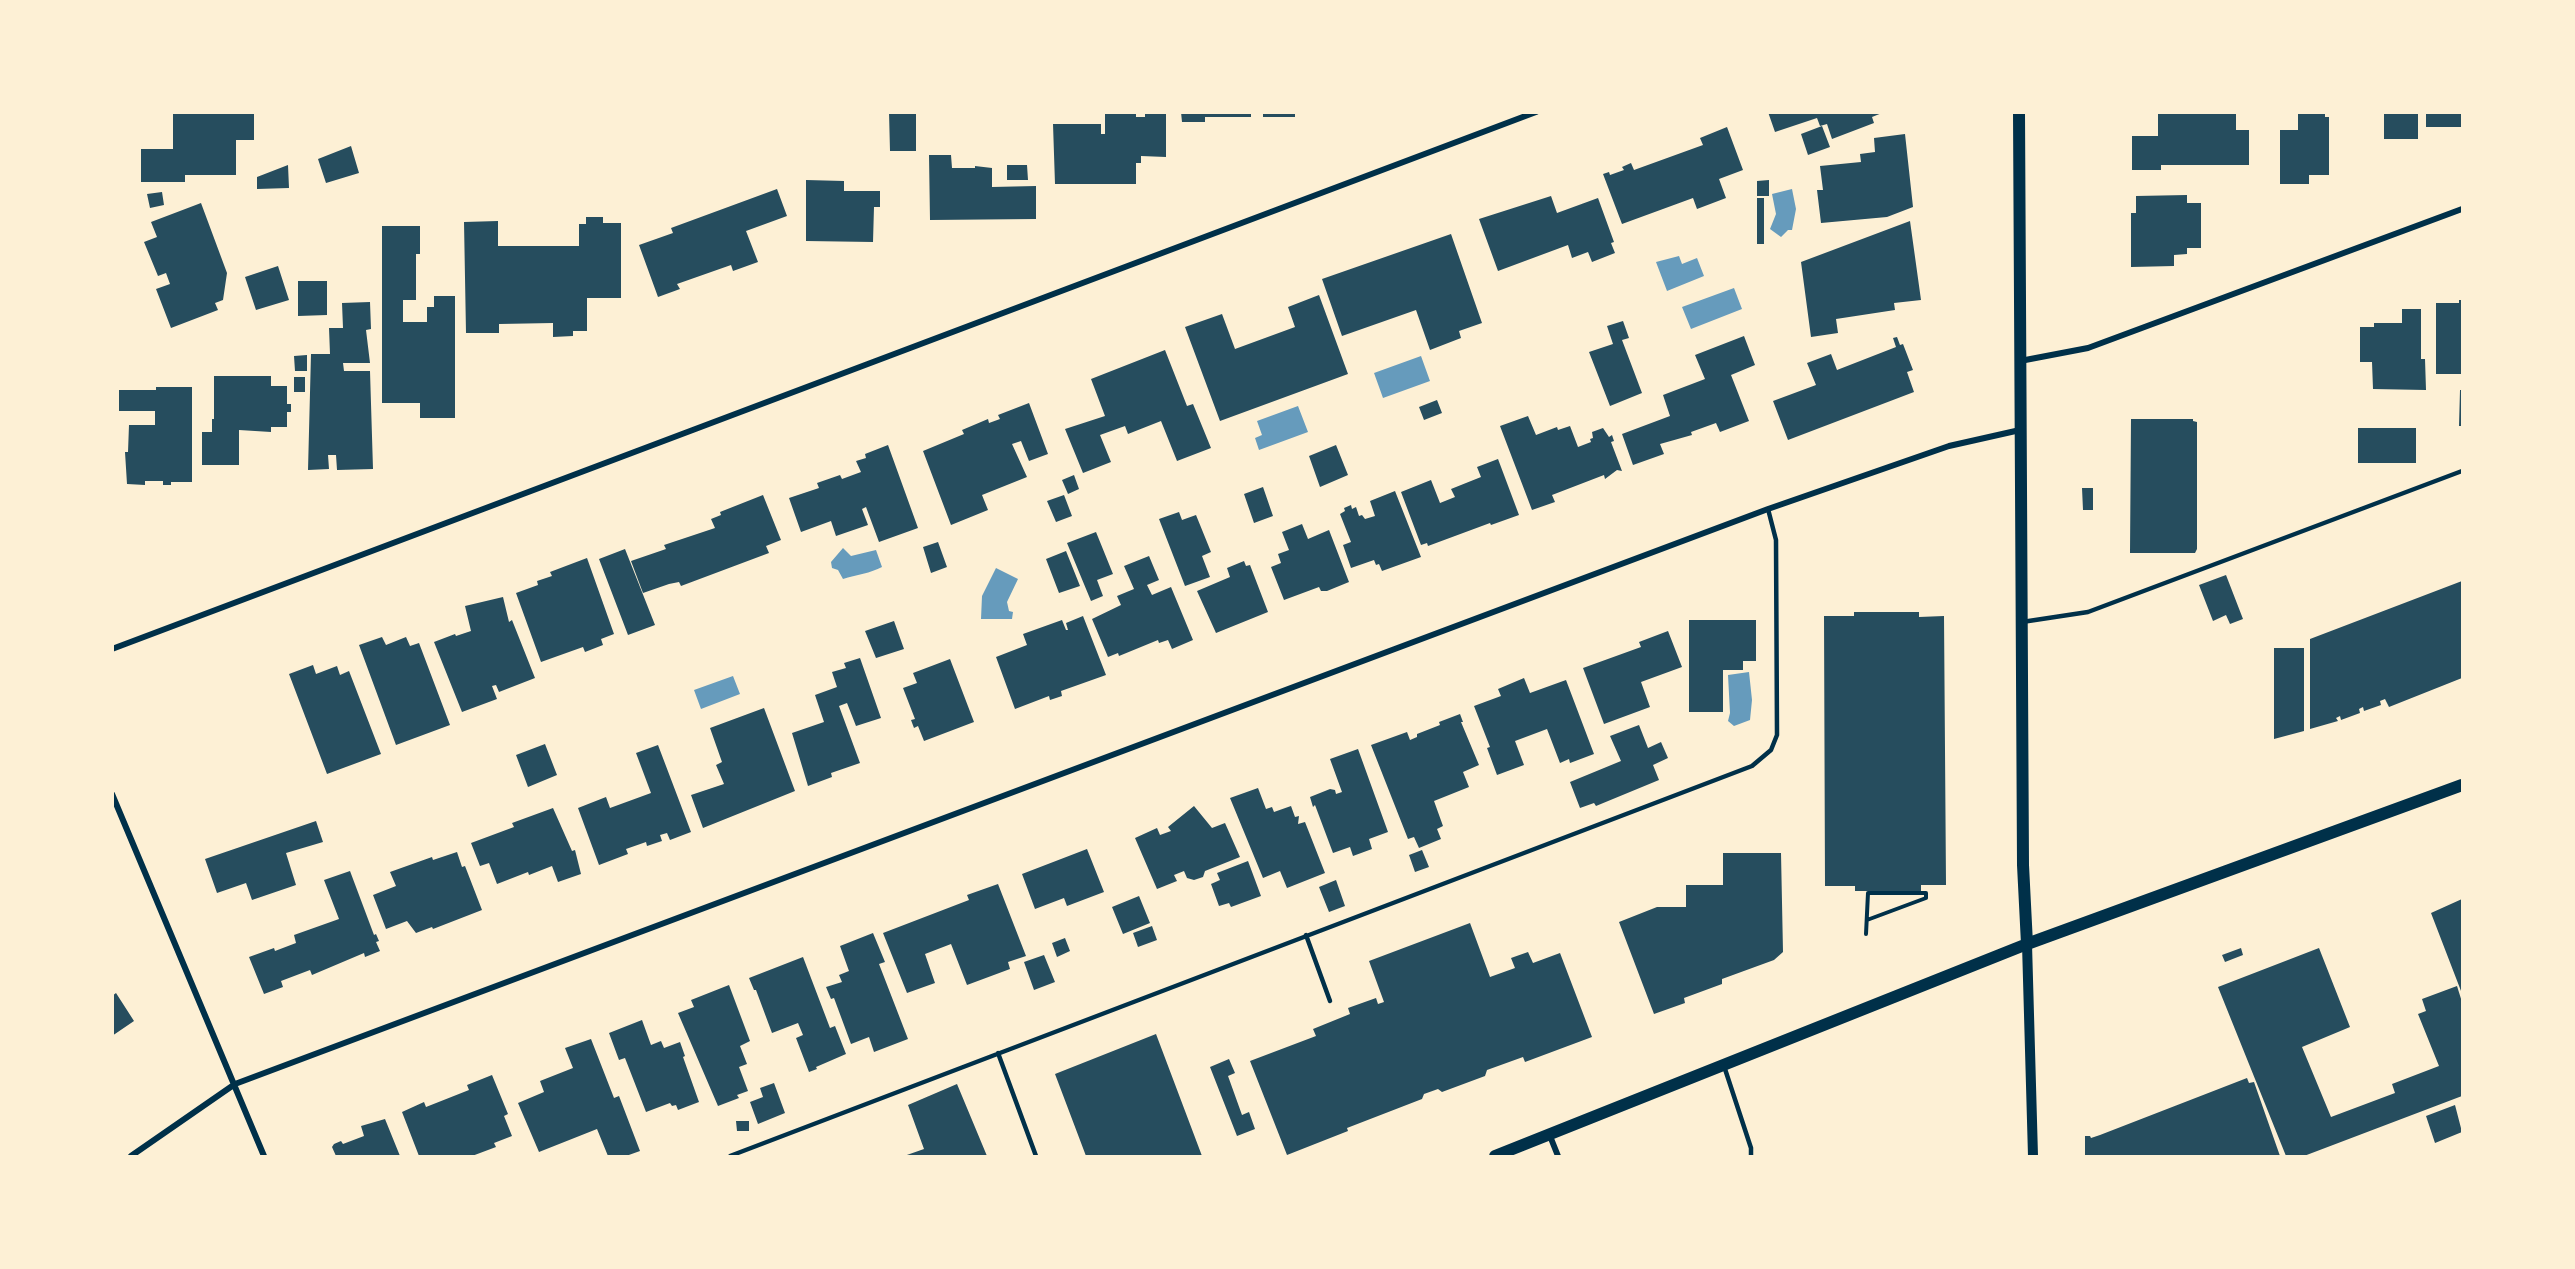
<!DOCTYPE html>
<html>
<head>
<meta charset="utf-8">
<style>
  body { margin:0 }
  #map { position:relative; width:2575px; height:1269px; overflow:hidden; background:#fdf0d5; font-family:Montserrat,sans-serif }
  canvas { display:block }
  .frame { position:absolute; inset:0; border:114px solid #fdf0d5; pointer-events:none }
</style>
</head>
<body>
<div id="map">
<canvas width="2575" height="1269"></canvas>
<div class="frame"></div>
</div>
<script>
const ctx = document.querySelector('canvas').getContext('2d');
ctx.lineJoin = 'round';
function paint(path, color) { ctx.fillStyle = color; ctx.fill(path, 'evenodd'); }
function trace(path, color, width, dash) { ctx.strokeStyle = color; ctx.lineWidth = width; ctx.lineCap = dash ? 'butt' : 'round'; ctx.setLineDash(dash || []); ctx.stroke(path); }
paint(new Path2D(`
  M1792 189 1796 209 1792 230H1788L1781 237 1770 229 1776 214 1772 194Z
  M1679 256 1682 264 1697 258 1704 276 1667 291 1656 262Z
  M1734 288 1742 309 1691 329 1682 307Z
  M1421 356 1430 381 1383 398 1374 373Z
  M1298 406 1308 432 1259 450 1255 438 1262 435 1257 421Z
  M843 548 851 556 876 550 882 567C871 573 856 575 843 579L838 570 832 568 831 562Z
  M996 568 1018 579 1007 602 1009 611 1013 612 1012 619H981L982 596Z
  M1749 672 1752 700 1750 720 1734 726 1728 721 1730 713 1728 675Z
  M733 676 740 694 701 709 694 690Z`), '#669bbc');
paint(new Path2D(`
  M173 112H254V140H236V175H185V182H141V149H173Z
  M889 112H916V151H890Z
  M1105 112H1136V117H1145V112H1166V157L1141 156V163H1136V184H1055L1053 124H1101V134H1105Z
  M1181 112H1251V117H1205V122H1182Z
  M1263 112H1295V117H1263Z
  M1768 112H1882V113L1872 117 1874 123 1832 139 1827 124 1820 126 1817 118 1775 132Z
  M2158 112H2236V130H2249V165H2161V170H2132V136H2158Z
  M2298 112 2325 113V117H2329V175H2309V184H2280V130H2298Z
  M2384 112H2418V139H2384Z
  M2426 112H2462V127H2426Z
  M1822 126 1830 147 1808 155 1801 134Z
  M1727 127 1743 170 1719 179 1726 198 1697 209 1693 198 1622 224 1603 174 1609 172 1610 175 1624 170 1622 167 1631 163 1634 170 1703 145 1700 138Z
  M1905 134 1913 207 1887 217 1821 223 1817 190H1823L1820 166 1861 162 1860 154 1875 152 1874 138Z
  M351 146 359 173 326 183 318 159Z
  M929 155H951L952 168H975V166L992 168V187L1036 186V219L930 220Z
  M288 165 289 188 257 189V177Z
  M1007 165H1027L1028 180H1007Z
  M806 180 844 181V191H880V207H874L873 242 806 241Z
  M1769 180V196H1757V181Z
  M777 189 787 216 746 231 758 262 733 271 731 265 677 284 680 289 658 297 639 245 673 233 671 228Z
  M162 192 164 205 150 208 147 194Z
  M2187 195V203H2201V248H2187V254L2174 255V266L2131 267V213H2136V196Z
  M1551 196 1557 213 1598 198 1614 242 1611 243 1615 253 1592 262 1588 252 1572 258 1568 245 1498 271 1479 219Z
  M1757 198H1764V244H1757Z
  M201 203 227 273 223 300 215 303 218 310 171 328 156 289 170 284 166 273 158 276 144 242 157 237 151 222Z
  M586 217H603V223H621V298H587V331H573V336L553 337V323L499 324V333H466L464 222 498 221V246H579V224H586Z
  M1910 221 1921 300 1894 303 1895 310 1836 319 1838 333 1811 337 1801 262Z
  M382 226H420V254H416V300H403V322H427V307H434V296H455V418H420V403H382Z
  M1451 234 1482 323 1459 331 1461 338 1430 350 1416 310 1342 336 1322 279Z
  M278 266 289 300 256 310 245 277Z
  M298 281H327V315L298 316Z
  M1319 295 1348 374 1220 421 1185 327 1222 314 1235 349 1295 327 1288 307Z
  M2459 300H2462V374H2436V303H2459Z
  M370 302 371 329 366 330 370 363H343L344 371H370L373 469 337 470 336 455H328L329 469 308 470 311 354H330L329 328H343L342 303Z
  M2402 309H2421V359H2425L2426 390 2373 389 2372 362H2360V327H2374V323H2402Z
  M1623 321 1629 338 1622 340 1642 393 1610 406 1589 352 1613 344 1607 326Z
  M1744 336 1755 365 1731 375 1749 421 1720 432 1716 423 1691 432 1692 435 1660 444 1664 454 1633 465 1622 434 1670 416 1663 395 1705 379 1695 355Z
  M1897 337 1900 345 1903 344 1913 370 1907 372 1914 392 1788 440 1773 401 1816 385 1807 363 1831 354 1837 370 1896 347 1893 338Z
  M1165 350 1187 406 1193 404 1211 448 1177 461 1161 421 1128 434 1125 426 1100 435 1111 462 1083 473 1065 429 1105 416 1091 379Z
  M307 355V371H295L294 356Z
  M214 376H271V386H287V404H291V412H287V427H271V432L239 430V465H202V432H212V419H214Z
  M294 377H305V392H294Z
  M156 387H192V482H171V485H163V481H145V485L127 484 125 452H128L129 425H155V411H119V390H156Z
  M2460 390H2462V426H2459Z
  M1437 400 1442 413 1424 420 1419 407Z
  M1029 403 1048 454 1029 461 1021 441 1012 444 1027 477 982 495 988 510 951 525 923 451 964 434 962 430 988 419 989 423 1000 419 998 415Z
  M1528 416 1536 435 1557 427 1558 430 1570 426 1578 447 1591 442 1590 439 1593 438 1592 432 1603 428 1609 437 1612 435 1614 441 1611 442 1622 471 1617 470 1605 479 1604 475 1552 495 1555 502 1532 510 1500 426Z
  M2131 419H2193V421L2197 422V549L2195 553H2130Z
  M2358 428H2416V463H2358Z
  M888 445 918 528 879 542 866 507 862 509 868 525 836 536 831 521 801 532 789 498 819 488 817 483 840 475 842 479 861 472 856 461 866 458 865 454Z
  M1336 445 1348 475 1320 487 1309 456Z
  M1498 459 1519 515 1491 525 1490 523 1428 546 1427 543 1421 545 1401 492 1431 480 1440 503 1455 497 1451 489 1481 477 1477 467Z
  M1074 475 1079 489 1068 494 1062 480Z
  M1263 487 1273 516 1254 523 1244 494Z
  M2082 488H2093V510H2083Z
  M1395 491 1421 557 1382 571 1379 564 1376 565 1374 560 1351 568 1343 545 1351 542 1340 514 1345 511 1344 508 1351 505 1352 509 1356 507 1359 516 1362 515 1365 519 1375 516 1370 501Z
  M763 495 781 540 766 546 769 553 681 586 679 582 669 584 643 593 631 561 666 549 664 545 715 528 711 519 721 515 720 512Z
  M1064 495 1072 516 1056 522 1047 501Z
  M1179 512 1182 520 1196 515 1211 552 1202 556 1210 577 1185 586 1159 519Z
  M1302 524 1308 539 1329 530 1349 582 1327 591H1321L1319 587 1284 600 1271 567 1281 563 1278 554 1289 550 1282 532Z
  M1096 532 1113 574 1097 580 1103 596 1091 601 1067 543Z
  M938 542 947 567 931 573 923 547Z
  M625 549 655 625 628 635 599 559Z
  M1066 551 1080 586 1059 593 1046 559Z
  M1149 556 1159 580 1147 585 1152 595 1171 587 1193 640 1172 649 1168 640 1159 643 1158 640 1119 656 1118 653 1108 657 1092 619 1121 605 1117 596 1134 589 1124 566Z
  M587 558 614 634 601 639 603 645 585 652 583 647 541 662 516 593 538 585 537 581 552 576 550 572Z
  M1244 561 1246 566 1250 565 1268 612 1216 633 1197 591 1230 577 1227 568Z
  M2226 575 2243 619 2230 624 2226 615 2213 621 2199 585Z
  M2462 581V678L2389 707 2385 699 2380 701 2381 705 2364 711 2363 707 2359 709 2360 713 2341 720 2340 716 2336 718 2338 721 2310 729V639Z
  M503 597 509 622 512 620 535 678 499 692 496 685 492 686 497 699 462 712 434 642 455 634 456 636 471 631 465 606Z
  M1854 612H1919V617L1944 616 1946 885H1921V891H1855V886H1825L1824 616H1854Z
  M1083 616 1106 675 1061 691 1062 696 1050 700 1049 696 1015 709 996 657 1027 645 1023 634 1062 620 1066 630H1068L1066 623Z
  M1689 620H1756V661H1743V670H1723V712H1689Z
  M894 621 904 649 876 658 865 631Z
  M1668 631 1682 667 1641 682 1650 707 1604 724 1583 668 1641 647 1639 642Z
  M382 637 386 645 406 637 410 646 419 643 450 725 396 745 359 645Z
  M2274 648H2304V731L2274 739Z
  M860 658 881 718 856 726 847 703 839 706 860 763 831 773 832 777 808 786 792 733 824 722 815 695 837 687 832 672 846 668 844 663Z
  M950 659 974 722 924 741 918 726 914 728 911 720 915 719 903 688 917 683 913 673Z
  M313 665 316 674 337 666 340 675 349 671 381 754 327 774 289 674Z
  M1524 678 1530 693 1566 680 1594 754 1570 763 1569 759 1560 763 1547 729 1515 741 1524 765 1497 775 1487 748 1490 747 1474 706 1501 696 1498 689Z
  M764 708 795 791 703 828 691 795 724 784 716 765 722 762 710 728Z
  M1460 714 1463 722H1461L1479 765 1463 772 1469 787 1434 801 1443 826 1437 829 1441 839 1419 848 1414 837 1408 839 1371 745 1407 732 1410 740 1417 737V734L1440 725 1439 722Z
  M1639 725 1648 748 1661 742 1668 758 1653 765 1659 780 1596 806 1594 803 1580 808 1570 782 1621 761 1610 736Z
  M545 744 557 775 528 787 516 755Z
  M658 745 691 832 670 840 667 833 660 835 662 841 647 846 646 842 626 849 628 854 599 865 578 808 606 797 610 808 651 793 636 753Z
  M1358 749 1388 832 1369 839 1372 849 1353 856 1350 847 1333 853 1315 805 1313 807 1310 797 1330 789 1335 790 1336 794 1342 792 1330 759Z
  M1258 788 1266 809 1272 807 1274 812 1291 806 1295 817 1299 816 1298 824 1305 822 1325 873 1287 888 1280 871 1263 878 1230 798Z
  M1194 806 1212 828 1225 823 1240 857 1205 871 1203 877 1194 880 1187 878 1184 871 1174 875 1177 881 1157 889 1135 838 1157 828 1160 835 1171 831 1168 827Z
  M553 808 572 851 575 850 581 874 558 882 552 866 529 875 528 872 497 884 489 863 480 866 471 843 514 827 512 823Z
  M316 821 323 842 286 853 296 885 252 900 246 883 217 893 205 859Z
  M1087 849 1104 892 1067 906 1064 898 1035 909 1022 874Z
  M1422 850 1429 867 1415 872 1409 855Z
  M457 852 462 867 465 866 482 910 433 929 432 927 416 933 407 921 386 929 373 895 396 886 390 872 432 857 433 860Z
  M1723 853H1781L1783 952 1774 960 1722 979V984L1684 998 1685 1003 1654 1014 1619 922 1657 907H1686V885H1723Z
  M1248 861 1261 896 1231 907 1229 903 1219 906 1211 884 1220 880 1217 873Z
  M350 871 374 935 376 934 379 941 376 942 380 951 365 957 364 953 312 975 310 970 281 981 283 987 264 994 249 957 274 948 275 951 296 943 294 935 339 919 324 880Z
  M1336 880 1345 906 1329 912 1319 887Z
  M998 884 1026 956 1008 962 1010 969 967 985 951 944 925 954 935 983 907 993 883 933 969 900 967 895Z
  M1139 896 1150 923 1123 934 1112 907Z
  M2462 899V990L2461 991 2431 913Z
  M1470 923 1490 977 1515 968 1511 958 1528 952 1533 963 1560 953 1592 1037 1525 1062 1523 1057 1487 1070 1485 1076 1442 1092 1438 1089 1424 1094 1422 1099 1347 1128 1348 1131 1287 1155 1250 1061 1316 1036 1313 1029 1350 1014 1348 1008 1376 998 1378 1004 1384 1002 1369 961Z
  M1152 926 1157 940 1138 947 1133 933Z
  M873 933 885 962 879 964 908 1039 874 1052 869 1037 851 1044 834 998 831 999 826 987 842 982 839 975 849 971 840 946Z
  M1065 938 1070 951 1057 957 1052 943Z
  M2241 948 2243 955 2225 962 2222 955Z
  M2319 948 2350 1027 2302 1047 2331 1117 2395 1093 2392 1084 2439 1066 2418 1014 2426 1011 2422 999 2457 986 2462 1002V1096L2304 1156H2286L2218 987Z
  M1044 955 1055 982 1034 990 1024 962Z
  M803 957 830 1028 835 1026 846 1054 816 1067 817 1069 809 1072 796 1038 803 1035 798 1023 772 1033 756 990H754L749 978Z
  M729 985 750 1041 740 1046 747 1064 739 1067 748 1091 737 1095 739 1098 718 1106 678 1013 694 1007 691 1000Z
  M116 993 134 1021 112 1036V996Z
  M642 1020 651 1045 661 1041 664 1048 680 1042 685 1056 683 1057 699 1102 678 1110 676 1105 672 1106 670 1103 646 1112 625 1058 619 1060 609 1033Z
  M1156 1034 1202 1156H1086L1055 1074Z
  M591 1039 614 1098 619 1096 640 1151 626 1156H608L597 1129 539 1152 518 1103 544 1092 540 1081 573 1068 565 1048Z
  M1229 1059 1235 1073 1228 1076 1242 1115 1249 1112 1255 1129 1237 1136 1210 1067Z
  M492 1075 508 1114 504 1116 512 1136 494 1143 496 1147 472 1156H419L402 1112 424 1102 426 1107 469 1090 467 1085Z
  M2247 1078 2249 1083 2254 1082 2280 1156H2085V1136H2090L2091 1138 2100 1135Z
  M774 1083 785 1113 758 1124 750 1102 763 1097 760 1088Z
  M957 1084 987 1156H904L924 1149 908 1105Z
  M2455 1105 2462 1132 2435 1143 2426 1116Z
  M385 1119 400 1156H336L332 1147 334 1144 341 1141 343 1144 364 1136 361 1126Z
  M736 1121H749V1131H737Z`), '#264d5e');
trace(new Path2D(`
  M1867 920 1926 898V893H1868
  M1866 934 1868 893`), '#003049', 4);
trace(new Path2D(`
  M2022 622 2088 612 2462 471
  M1306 935 1330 1001
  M998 1053 1036 1156
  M1724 1066 1751 1148V1156
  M730 1156 1752 766 1771 750 1777 735 1776 540 1768 509`), '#003049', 4.5);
trace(new Path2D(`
  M2020 361 2088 348 2462 209
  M112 649 1536 112
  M112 794 264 1156
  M1550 1136 1558 1156
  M131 1156 235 1084 1768 509 1949 446 2020 430`), '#003049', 6);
trace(new Path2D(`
  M2027 944 2033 1156`), '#003049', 10);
trace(new Path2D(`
  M2019 112 2023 865 2027 944
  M1495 1156 2027 944 2462 785`), '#003049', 12);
</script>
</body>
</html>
